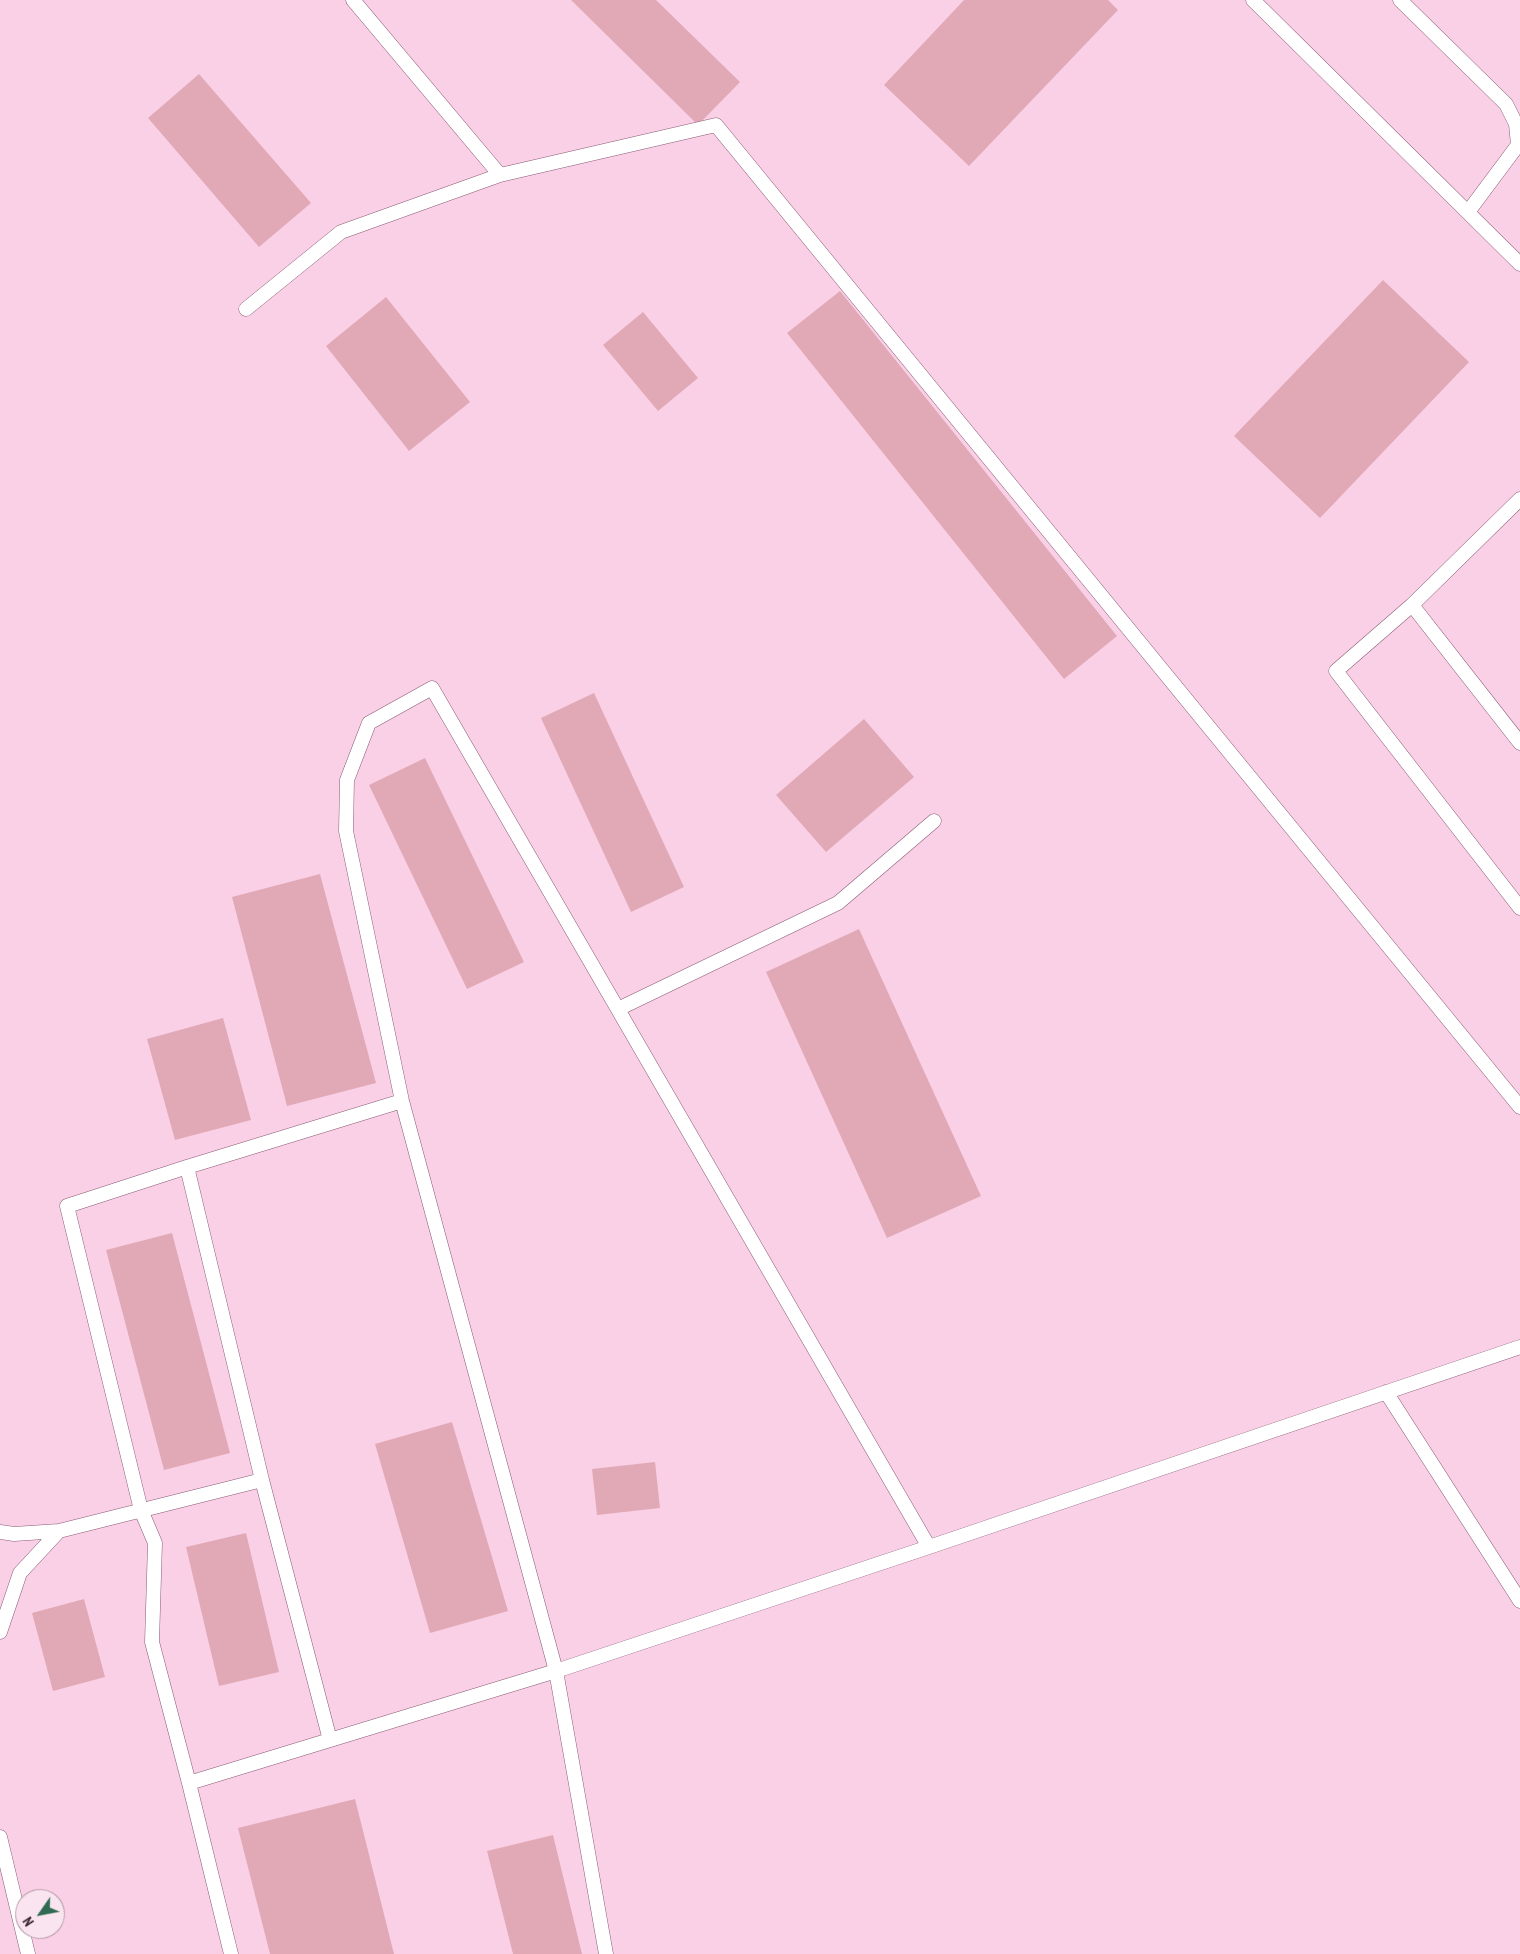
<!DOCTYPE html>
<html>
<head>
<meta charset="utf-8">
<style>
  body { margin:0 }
  #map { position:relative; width:1520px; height:1954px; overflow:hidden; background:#fad0e7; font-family:"PT Sans Narrow",sans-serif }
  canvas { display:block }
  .north { position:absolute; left:15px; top:1889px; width:50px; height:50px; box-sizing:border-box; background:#fae4f0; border:1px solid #ac96a2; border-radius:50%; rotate:237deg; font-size:14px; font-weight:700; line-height:20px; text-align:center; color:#36222d }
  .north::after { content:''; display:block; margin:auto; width:18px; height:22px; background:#306a52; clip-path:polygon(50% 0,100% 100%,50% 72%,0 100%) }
</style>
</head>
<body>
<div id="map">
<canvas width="1520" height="1954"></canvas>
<div class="north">N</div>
</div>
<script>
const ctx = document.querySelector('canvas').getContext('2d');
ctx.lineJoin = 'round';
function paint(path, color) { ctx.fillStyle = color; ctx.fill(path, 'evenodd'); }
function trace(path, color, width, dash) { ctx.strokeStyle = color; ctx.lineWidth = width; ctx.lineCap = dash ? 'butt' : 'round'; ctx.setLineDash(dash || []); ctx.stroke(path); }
paint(new Path2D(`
  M571 0H656L740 82 698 125Z
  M964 0H1108L1118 10 969 166 884 85Z
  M199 74 311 203 259 247 148 118Z
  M1383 280 1469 362 1320 518 1234 436Z
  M840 291 1117 636 1064 679 787 333Z
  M386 297 470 402 409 451 326 346Z
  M643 312 698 378 658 411 603 345Z
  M594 693 684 887 631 912 541 718Z
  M864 719 914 777 826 852 776 795Z
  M425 758 524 962 467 989 369 785Z
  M320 874 376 1083 287 1106 232 897Z
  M859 929 981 1196 887 1238 766 972Z
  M223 1018 251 1120 175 1140 147 1039Z
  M172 1233 230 1453 164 1470 106 1250Z
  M452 1422 508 1611 430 1633 375 1444Z
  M655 1462 660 1508 597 1515 592 1469Z
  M246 1533 279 1672 219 1686 186 1547Z
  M84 1599 105 1677 53 1691 32 1613Z
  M355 1799 394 1954H270L238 1828Z
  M553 1835 582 1954H513L487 1851Z`), '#e1a9b5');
const service = new Path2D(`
  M353 0 500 175
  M1253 0 1520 264
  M1400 0 1506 104 1516 124 1518 145 1468 212
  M246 309 341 232 500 175 716 125 1520 1107
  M1520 499 1412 605 1520 743
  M1412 605 1336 671 1520 908
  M618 1009 838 903 934 821
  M187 1167 67 1206 141 1510 155 1543 152 1642 189 1783 231 1954
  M1386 1392 1520 1601
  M262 1480 187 1167 402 1101
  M0 1532 14 1534 59 1531
  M0 1632 20 1573 59 1531 262 1480 330 1740
  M189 1783 556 1671 929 1547
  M0 1837 28 1954
  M606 1954 556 1671 402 1101 346 831 347 780 369 723 432 688 929 1547 1520 1347`);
trace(service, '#895c75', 15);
trace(service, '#fff', 14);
</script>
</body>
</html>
